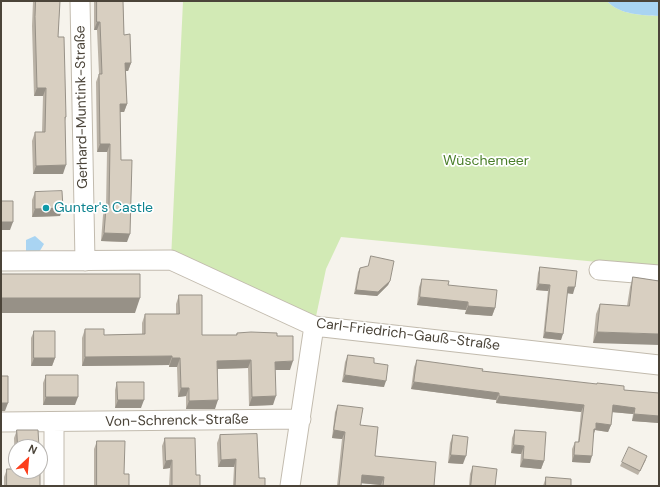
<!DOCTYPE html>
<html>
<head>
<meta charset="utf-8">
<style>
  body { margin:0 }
  #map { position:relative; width:660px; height:487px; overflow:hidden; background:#f6f3ec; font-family:"DM Sans",sans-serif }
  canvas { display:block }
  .frame { position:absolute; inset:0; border:2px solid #4b4439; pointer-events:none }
  .north { position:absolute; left:8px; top:439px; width:40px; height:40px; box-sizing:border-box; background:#fff; border:1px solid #b7b4b0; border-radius:50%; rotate:26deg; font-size:11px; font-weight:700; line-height:16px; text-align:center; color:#4b4439 }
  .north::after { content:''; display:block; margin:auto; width:14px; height:18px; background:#fc3f1d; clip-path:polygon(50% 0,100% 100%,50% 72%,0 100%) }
</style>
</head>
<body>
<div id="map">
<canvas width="660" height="487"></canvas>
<div class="frame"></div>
<div class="north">N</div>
</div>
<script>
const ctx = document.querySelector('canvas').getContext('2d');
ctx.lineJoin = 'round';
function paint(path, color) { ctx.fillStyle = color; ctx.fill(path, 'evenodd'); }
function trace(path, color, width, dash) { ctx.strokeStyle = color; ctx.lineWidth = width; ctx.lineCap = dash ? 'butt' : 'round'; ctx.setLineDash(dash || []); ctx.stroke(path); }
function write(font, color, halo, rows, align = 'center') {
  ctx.font = font + ' "DM Sans",sans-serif'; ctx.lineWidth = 3.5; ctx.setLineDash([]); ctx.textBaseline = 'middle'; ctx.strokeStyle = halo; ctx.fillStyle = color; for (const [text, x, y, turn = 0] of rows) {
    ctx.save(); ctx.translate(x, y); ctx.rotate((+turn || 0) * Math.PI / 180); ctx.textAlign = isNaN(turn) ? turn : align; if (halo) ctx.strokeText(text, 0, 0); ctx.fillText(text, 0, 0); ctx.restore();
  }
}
paint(new Path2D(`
  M183 1H607C619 15 643 15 659 16V268L341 237 326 269 314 326 171 260Z`), '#d2eab5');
paint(new Path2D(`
  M607 1H659V16C643 15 619 15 607 1Z
  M35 236 44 244 38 254 26 251V240Z`), '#a9d4f2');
const minor = new Path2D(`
  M80 1 85 261
  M1 261 171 260 314 326 659 365
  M599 270 659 275
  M1 422 301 419
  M54 486V422
  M290 486 314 326`);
trace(minor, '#c2bbae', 21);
trace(minor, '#fff', 19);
paint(new Path2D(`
  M33 1H60L58 37 66 117 65 121 63 174H33L32 141 35 132H42L43 96H34L32 26Z
  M94 1H123L124 35 131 63 128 71H126L127 104 124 112H120L121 160 127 242 101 241 103 215 106 208 107 152H97L96 82 99 74 97 30H94Z
  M35 192 60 216 32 217V200Z
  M371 256 390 281 388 285 377 296 354 294 358 272 360 268 368 267Z
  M540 267 573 294 567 293 561 340 543 338 548 291 536 290 538 273Z
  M633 277 659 281 593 343 596 314 600 304 627 306 630 287Z
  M422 279 448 285 495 308 492 316 465 314 466 310 417 305 419 287Z
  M179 295 202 335H236L237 333 277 336 290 370H275L273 405 249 406 248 368 218 369 215 409H186V396L178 397 177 367H169V365L82 366V338L85 329 104 335 142 334V323L145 314H176V304Z
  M34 331 55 358 52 366H31V338Z
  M348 355 374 363 384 387 342 382 345 362Z
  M417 360 482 371 624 390 659 393V423L632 421 633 414 612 412 611 425 608 432 595 430 593 436 590 463 572 462V449L575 442H578L581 412 496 403V400L411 389 414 367Z
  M46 375 75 405H43V383Z
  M117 382 141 408H115V390Z
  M338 405 360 425 375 456 434 486H381V485L361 483V486H337L342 439 332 438 335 412Z
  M17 430 39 447H16V471L40 486H4V477L7 469H15L14 438Z
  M515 430 544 461 541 469 520 467 521 454 511 453 512 438Z
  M220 435 259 478 265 486H233L234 467H218L217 443Z
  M453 435 463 464 448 463 450 443Z
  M165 438 196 475 200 486H169L170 468 163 469 162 446Z
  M97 441 124 474 129 486H94V449Z
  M646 460 638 475 620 466 622 462Z
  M473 466 495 486H469L470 474Z
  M546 477 571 486H543Z`), '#bab2a6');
paint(new Path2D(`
  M97 22H100L97 30H94Z
  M125 63H131L128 71H122Z
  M37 88H46L43 96H34Z
  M120 104H127L124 112H117Z
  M100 144H110L107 152H97Z
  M66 165 63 174H33L36 166Z
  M63 208 60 216 32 217 35 209Z
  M1 222H13L10 230H1Z
  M104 233 130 234 127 242 101 241Z
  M390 281 388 285 377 296 354 294 356 290Z
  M539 284 550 285 548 291 536 290Z
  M568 287H575L573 294 566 293Z
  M420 297 468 302 466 310 417 305Z
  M1 298H140L135 313H1Z
  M468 306 495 308 492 316 465 314Z
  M545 332 563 334 561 340 543 338Z
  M597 332 659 334V345L593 343Z
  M172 356 169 365 82 366 85 357Z
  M34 358H55L52 366H31Z
  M172 358H180L177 367H169Z
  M251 360 248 368 214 369 217 361Z
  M293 361 290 370H272L275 362Z
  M345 375 386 381 384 387 342 382Z
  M414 382 499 393 496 400 411 389Z
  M181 388H189L186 396 178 397Z
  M276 396 273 405 249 406 252 397Z
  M499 396 584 405 581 412 496 403Z
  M46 397H78L75 405H43Z
  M118 400H144L141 408H115Z
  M218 400 215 409H186L189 401Z
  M1 403H8L5 411H1Z
  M613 405 635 408 633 414 611 412Z
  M634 414 659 416V423L632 421Z
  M596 423 611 425 608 432 595 430 593 436 591 435Z
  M334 430 345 432 342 439 332 438Z
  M514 445 524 446 521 454 511 453Z
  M451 455 466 456 463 464 448 463Z
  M574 455 592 456 590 463 572 462Z
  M236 459 234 467H218L221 460Z
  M523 459 544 461 541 469 520 467Z
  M172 460 170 468 163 469 166 461Z
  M362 475 384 477 381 485 359 483Z`), '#979187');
const building = new Path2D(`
  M36 1H60L58 37H64L66 117H65L66 165 36 166 35 132H45L46 88H37L35 17Z
  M97 1H123L124 35 130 34 131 63H125L127 104H120L121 160H132L130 234 104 233 106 208H109L110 144H100L99 74H102L100 22H97Z
  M62 191 63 208 35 209V192Z
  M1 201H13V222H1Z
  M371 256 394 261 390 281 378 292 356 290 360 268 368 266Z
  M540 267 577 271 575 287H568L563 334 545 332 550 285 539 284Z
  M1 274H140V298H1Z
  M633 277 659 281V334L597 332 600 304 629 306Z
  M422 279 449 281 448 285 497 290 495 308 468 306V302L420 297Z
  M179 295H202V335H237V333L251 332 277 333V336H293V361L275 362 276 396 252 397 251 360 217 361 218 400 189 401V388H181L180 358H172V356L85 357V329H104V335L145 334V314H179Z
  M34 331H55V358H34Z
  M348 355 374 358V363L388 365 386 381 345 375Z
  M417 360 483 369 482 371 597 384V383L624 386V390L659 393V416L634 414 635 408 613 405 611 425 596 423V429H594L592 456 574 455 575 442H579L584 405 499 396V393L414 382Z
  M46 375H78V397H46Z
  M1 376H8V403H1Z
  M117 382H144V400H118Z
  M338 405 363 408 360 425 378 427 375 456 436 462 434 486H383L384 477 362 475 361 486H339L345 432 334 430Z
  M17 430H38L39 447H18Z
  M515 430 546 432 544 461 523 459 524 446 514 445Z
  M257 434 259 478H265V486H235L236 459 221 460 220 435Z
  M453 435 468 437 466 456 451 455Z
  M165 438H195L196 475H200V486H172V460L166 461Z
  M97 441H125L124 474H129V486H97Z
  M629 447 647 456 640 471 622 462Z
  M473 466 497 469 495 486H471Z
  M7 469H16V471H40V486H7Z
  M546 477 571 479V486H546Z`);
paint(building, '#d8cfc1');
trace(building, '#979187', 1);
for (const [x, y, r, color] of [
  [46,208,4,"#0f9aa8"]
]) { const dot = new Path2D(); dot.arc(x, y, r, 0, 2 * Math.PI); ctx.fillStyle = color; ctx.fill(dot); trace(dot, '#fff', 1.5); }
write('14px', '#4b4439', '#fff', [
  ["Gerhard-Muntink-Straße",82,107,-91],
  ["Carl-Friedrich-Gauß-Straße",408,335,7],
  ["Von-Schrenck-Straße",177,421,-1]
]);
write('14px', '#4a7f2a', '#fff', [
  ["Wüschemeer",486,161]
]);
write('14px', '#0d838f', '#fff', [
  ["Gunter's Castle",54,208]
], 'left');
</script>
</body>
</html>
